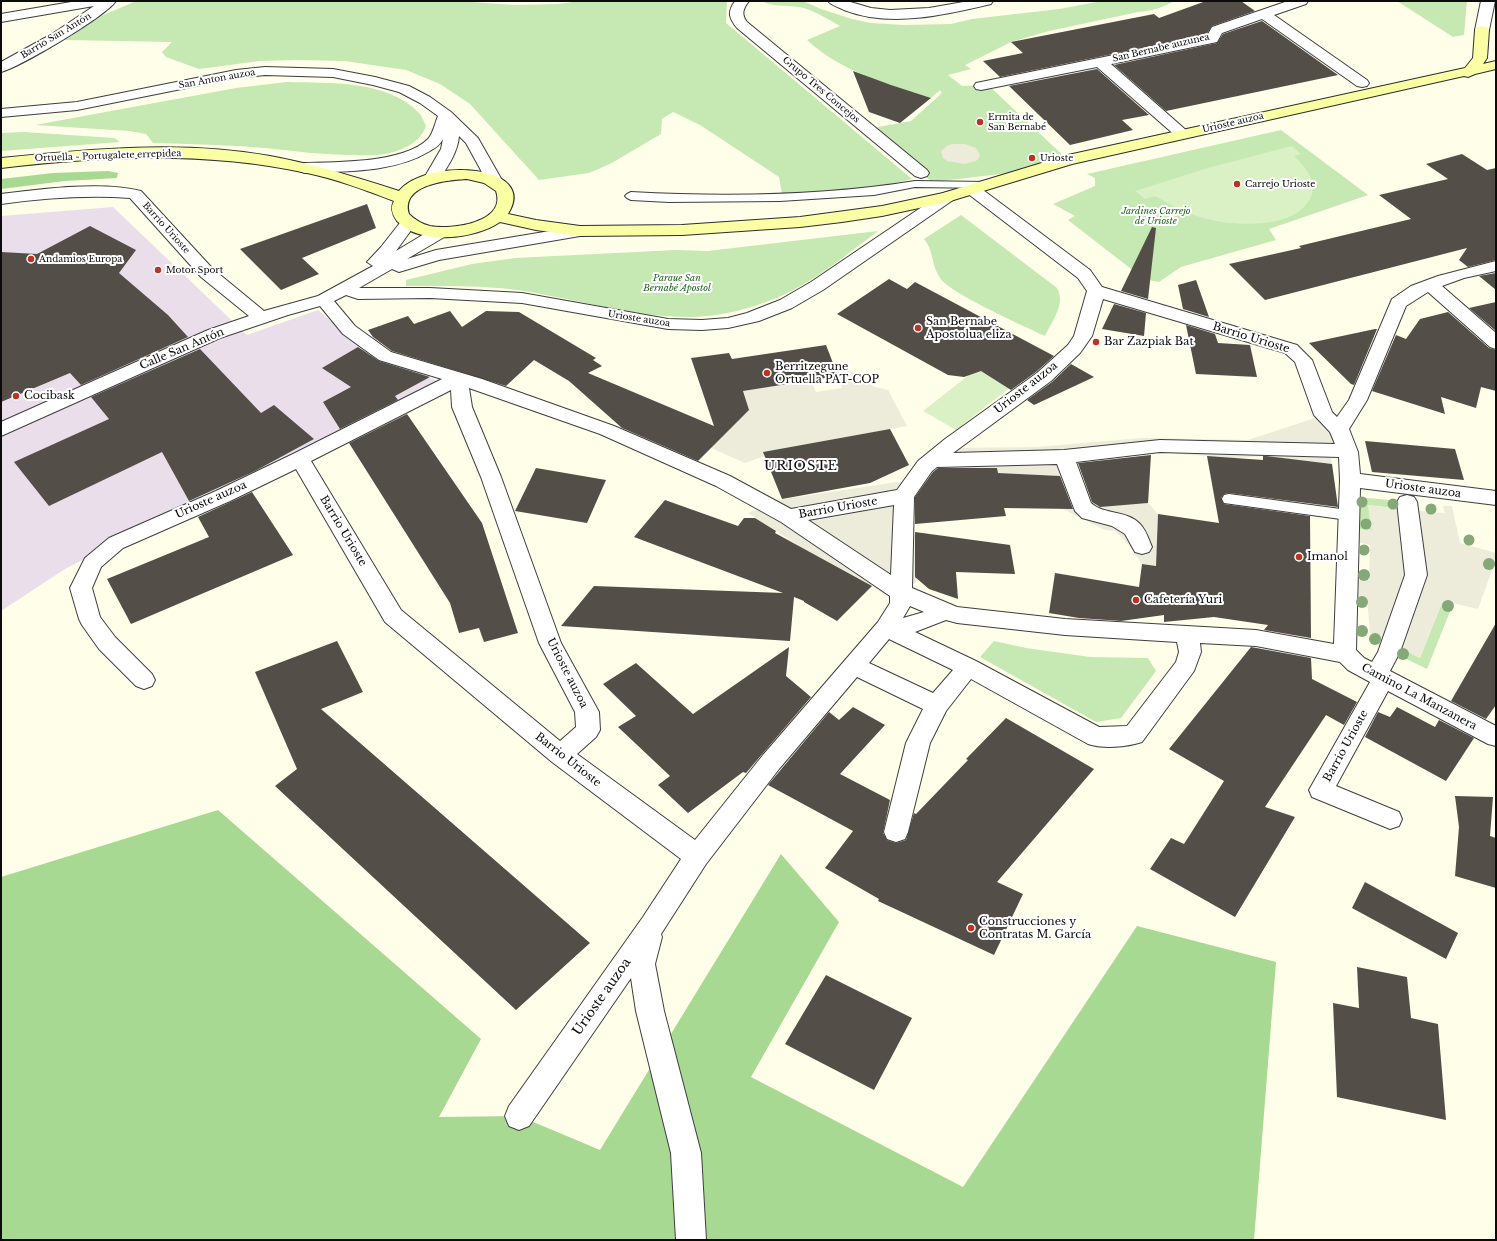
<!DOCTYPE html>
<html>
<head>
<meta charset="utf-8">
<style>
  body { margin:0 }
  #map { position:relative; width:1497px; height:1241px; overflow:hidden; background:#fffee9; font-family:"Libre Baskerville",serif }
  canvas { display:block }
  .frame { position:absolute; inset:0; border:2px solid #0b0b0b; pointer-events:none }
</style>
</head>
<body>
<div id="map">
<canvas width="1497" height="1241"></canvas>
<div class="frame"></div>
</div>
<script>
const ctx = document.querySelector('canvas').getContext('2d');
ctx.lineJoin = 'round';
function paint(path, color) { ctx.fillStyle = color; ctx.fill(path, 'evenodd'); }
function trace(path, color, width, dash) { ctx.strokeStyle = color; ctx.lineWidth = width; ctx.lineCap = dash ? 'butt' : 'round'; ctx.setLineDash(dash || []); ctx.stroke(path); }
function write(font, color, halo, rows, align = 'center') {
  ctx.font = font + ' "Libre Baskerville",serif'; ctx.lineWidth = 4; ctx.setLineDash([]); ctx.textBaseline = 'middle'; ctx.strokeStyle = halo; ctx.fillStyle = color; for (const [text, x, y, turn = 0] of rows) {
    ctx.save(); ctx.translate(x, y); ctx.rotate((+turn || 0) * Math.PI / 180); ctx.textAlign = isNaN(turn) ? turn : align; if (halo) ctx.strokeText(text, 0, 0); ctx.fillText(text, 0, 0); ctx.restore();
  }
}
paint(new Path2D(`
  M113 207 247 335 318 310 370 355 438 381 228 485 65 569 1 611V216Z`), '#eadeea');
paint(new Path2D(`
  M175 1H456L515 5 559 4 579 1H727L726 23 912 179C869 191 826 192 782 194L779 177 700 125 673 112 662 119 661 134 610 164 589 173 539 180 470 104 440 84 406 70 345 61 297 60 260 61 199 69 166 57 162 52 172 42 65 40 101 16 134 2Z
  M762 1H803L821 9 852 19 871 23 904 25 951 24 972 19 1059 9 1102 1H1174C1162 8 1152 11 1138 12L1049 31 1011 42 965 65 971 69 948 75 962 86 988 85 1068 160 1001 174 932 182 867 129 911 121 942 93 940 90 931 98C888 84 841 72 807 40L840 26C827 19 813 9 798 7 785 5 773 7 762 1Z
  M1397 1H1467L1464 35 1453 37Z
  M287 82C328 83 389 80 419 113 422 116 424 122 426 126 420 143 403 150 386 154 375 156 364 155 353 155 323 155 294 151 265 148 228 145 190 144 153 143L146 134 129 131 35 125 236 88Z
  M1281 130 1368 195 1269 229 1276 240 1181 267 1159 282 1144 279 1068 220 1075 216 1053 204 1095 186V178L1087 174Z
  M24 132 114 138 120 142 1 151V133Z
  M961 215 1057 288C1066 304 1052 321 1045 336 1024 326 951 294 940 278 931 265 934 251 924 239Z
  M878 231C847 254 810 285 774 299 749 309 721 316 694 317 637 318 580 300 524 291 485 285 445 286 406 286V280L472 264 515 258 676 250 708 251Z
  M1358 497 1399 501 1401 509 1368 505 1372 530 1359 529Z
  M1443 600 1453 604 1427 669 1398 655 1401 648 1420 658Z
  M994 641 1026 648 1090 657 1148 658 1156 671 1121 718 1096 722 980 657Z`), '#c6e8b3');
paint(new Path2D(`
  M108 171 118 173 117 178 65 181 1 189V179L53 173Z
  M218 810 481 1039 439 1117 519 1116 600 1150 781 854 839 922 751 1077 963 1187 1137 926 1276 962 1254 1240H1V877Z`), '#a7d992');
paint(new Path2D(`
  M1292 146 1301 154 1294 156C1305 166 1318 181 1311 197 1298 225 1255 225 1229 223 1201 220 1178 210 1155 196L1145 199 1135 191 1211 167Z
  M988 360 1022 378 956 430 923 411Z`), '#daf0c5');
paint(new Path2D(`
  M952 144H965L976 148 980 155 979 158 976 161 965 164 947 161 943 158 941 151 947 146Z
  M834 366 844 368 875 387 888 390 907 426 763 452 765 456 745 463 711 448 745 396 743 391 811 380 816 392 842 388Z
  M1324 415 1348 452 1330 450 1332 464 1263 456 1234 458 1151 452 1072 458 1091 507 1148 503 1158 514 1156 566 1142 564 1128 544 1115 531 1105 530 1063 509 1059 476 998 473 997 468H932L958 448 1037 447 1143 438 1248 440Z
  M897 482H935L941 516H910L912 535 940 536 942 572 915 571V576L918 580 894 601 872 586 804 549 748 513 777 500Z
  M1399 501 1418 504 1419 511 1445 513 1443 506H1452L1460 543 1496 553V559L1478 609 1443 601 1420 658 1401 648 1389 652 1378 646 1381 638 1370 633 1367 598 1356 596 1358 580H1369L1370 545 1358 542 1359 529 1372 530 1368 505 1400 509Z`), '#edebda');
paint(new Path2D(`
  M1206 1H1241L1255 11 1212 26 1206 35 1000 77 983 61 1023 53 1011 42 1154 14 1159 18Z
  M1262 21 1338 75 1166 111 1114 65 1217 43 1223 34Z
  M1097 69 1149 115 1122 120 1133 130 1070 145 1009 86Z
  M853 71 891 85 931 98 900 123 869 112Z
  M1462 154 1487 170 1496 168V260L1468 267 1459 260 1467 248 1265 300 1229 264 1301 248 1299 246 1411 219 1379 195 1448 179 1426 164Z
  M367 204 376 228 302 258 319 274 281 290 240 249Z
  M90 226 136 250 119 273 168 315 188 337 81 385 70 373 1 402V252L37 254Z
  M1152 227 1156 228 1148 299 1121 291Z
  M1496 273V290L1479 276Z
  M889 279 907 289 915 282 1054 356 1036 372 1011 390 981 371 964 377 948 375 837 314Z
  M1196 280 1209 317 1183 309 1178 285Z
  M1496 302V331L1469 308Z
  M1114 304 1146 313 1144 336 1102 329Z
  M450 311 462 327 486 311 519 312 596 358 593 360 602 366 588 373 714 426 691 358 729 353 732 359 826 345 838 376 743 391 749 410 698 461 622 428 569 381 534 360 506 386 392 351 373 337 368 330 408 316 414 324Z
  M1448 312 1489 348 1496 350V391L1481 387 1476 408 1441 397 1445 414 1372 391 1396 335 1406 339 1420 319Z
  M1186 325 1215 334 1218 343 1250 345 1257 377 1196 374Z
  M1375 329H1377L1354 385 1351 384 1309 343Z
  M358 347 379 361 430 377 395 396 398 400 340 429 323 402 351 387 322 368Z
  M200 349 261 413 274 405 314 439 255 471 189 501 162 452 49 506 14 462 109 419 91 397Z
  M1071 364 1094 377 1034 405 1027 400 1052 382Z
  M407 414 482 523 518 633 484 642 479 628 459 633 450 603 349 443Z
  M890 429 909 465 870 483 782 499 763 452Z
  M1365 441 1455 449 1464 480 1372 472Z
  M1151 455 1148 503 1100 507 1092 502 1078 463Z
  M1207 456 1263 460V456H1266L1332 464 1338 507 1229 493 1224 494 1221 498 1224 504 1310 516 1311 638 1264 630 1268 625 1214 617 1164 622V615L1121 621 1079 618 1049 613 1055 573 1139 587 1142 564 1156 566 1158 514 1219 523Z
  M536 468 606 480 587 523 515 511Z
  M938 468H997L998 473 1060 476 1073 509 1004 508 1006 516 915 524V497L933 472Z
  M252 492 293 555 131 624 107 579 209 537 198 517Z
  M665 500 738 526 744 518H755L776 531 775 533 872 586 837 621 804 602V601L794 597 790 641 561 626 594 586 783 593 634 537Z
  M915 532 1010 545 1015 574 956 572 958 599 929 589 915 577Z
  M1496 623V705L1486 719 1451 701Z
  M337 641 363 692 321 709 590 943 516 1010 275 786 297 769 255 672Z
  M789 647 786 676 811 697 746 773 743 772 688 813 658 785 670 776 618 727 636 716 603 684 636 663 693 714Z
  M1251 647 1311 658 1312 679 1357 702 1344 725 1326 715 1265 807 1295 817 1235 917 1150 869 1171 838 1184 844 1224 781 1169 749Z
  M853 707 885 725 840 774 890 800 883 833 887 840 896 843 906 840 914 813 916 814 968 760 966 759 1006 718 1094 769 997 882 1023 894 994 955 878 901 879 899 825 868 853 831 768 785 829 712 839 720Z
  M1397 707 1435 727 1439 720 1474 738 1446 781 1365 737 1378 712 1390 717Z
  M1455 796 1493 797 1490 836 1496 838V888L1455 876 1459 827Z
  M1365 882 1458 933 1446 959 1352 908Z
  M1357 967 1407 977 1411 1018 1438 1024 1446 1120 1337 1097 1333 1003 1359 1008Z
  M826 975 912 1018 874 1090 785 1044Z`), '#534e47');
const lane = new Path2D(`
  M915 181 987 182 991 183 993 185 991 187 987 188 915 187 874 195 780 201 669 202 631 200 627 198 625 196 627 194 631 192C725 197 822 196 915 181Z
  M1229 494 1348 510 1353 511 1355 515 1353 519 1348 520 1224 503 1222 499 1224 495Z`);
const street = new Path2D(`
  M77 1H116C105 17 20 67 1 72V62L52 34 94 6 1 22V14Z
  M735 1H749C743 9 741 14 747 22L927 170 929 173 927 176 921 178 915 176 737 28C729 18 727 12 735 1Z
  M828 1H847L871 8 890 10 929 8 969 1H993L991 4C945 15 890 28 844 10 839 7 832 6 828 1Z
  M1288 1H1308L1306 4 1274 15 1367 80 1369 83 1367 86 1362 87 1357 86 1262 19 1222 33 1217 42 1111 64 1187 131 1190 134 1187 137 1182 139 1177 137 1097 67 981 90 976 89 974 86 976 83 981 82 1207 36 1212 27Z
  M1481 1H1495L1489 30 1487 33 1482 34 1477 33 1475 30Z
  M265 67 333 69 375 77 409 86 430 97 451 112 478 138 503 182 501 185 495 187 489 185 466 143 459 136C458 152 447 168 438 181L432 183 426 181 424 178 441 149 443 139C440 145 435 148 430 151 394 173 346 171 305 173L299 171 297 168 299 165 305 163C338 162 404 163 428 139 433 134 435 123 438 116L420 103 399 92 373 85 333 77 265 75 236 78 77 110 1 117V109L77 102 236 70Z
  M973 185 979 187 1090 270 1102 287 1297 345 1312 360 1332 412 1337 417 1349 400 1392 299 1411 286 1438 276 1496 261V271L1464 278 1442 286 1496 333V349L1490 347 1428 292 1406 306 1367 400 1349 429 1358 452 1360 474 1496 491V505L1360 488 1356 650 1364 658 1372 662 1378 652 1405 575 1397 502 1400 497 1407 495 1414 497 1417 502 1427 575 1400 652 1390 671 1496 726V746L1488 744 1388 691 1336 786 1399 812 1402 819 1399 826 1390 829 1312 797 1309 790 1370 682 1348 670 1340 662 1256 646 1200 643 1201 652 1194 671 1142 742C1127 747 1103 749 1088 744L971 679 946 711 930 743 908 832 905 839 896 842 887 839 884 832 906 743 923 709 857 677 779 769 706 864 661 934 662 937 655 964 664 1011 701 1153 706 1240H676L671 1153 636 1011 631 978 529 1126 519 1130 509 1126 505 1116 509 1106 643 917 681 859 552 762 385 622 296 469 230 501 123 548 101 567 92 588 100 617 115 637 152 674 155 680 152 686 144 689 136 686 99 649 82 625 79 619 70 588 85 558 109 538 216 491 293 454 442 379 379 360 343 334 320 306 288 315 220 338 1 436V422L208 330 249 316 201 277 130 198C87 195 44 198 1 204V194C41 189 101 181 141 191L213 269 264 311 318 296 373 266 367 262 381 247 403 219 409 217 415 219 417 222 396 251 434 228 440 227 446 228 448 232 446 236 407 259 436 250 580 226 586 227 588 231 586 235 439 260 399 272 392 269 359 288H430L522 293 668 319 702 320 728 318 747 313 780 300 811 282 941 194 947 192 953 194 955 197 953 200 823 290 792 308 759 321 728 328 702 330 668 329 522 303 430 298 358 299 346 295 334 301 355 326 391 352 482 379 614 426 730 476 791 509 897 490 918 461 945 439 1037 373 1068 345 1074 336 1087 291 1078 278 967 193 965 190 967 187ZM1103 299 1285 353 1295 362 1314 415 1330 432 1335 444 1160 440 1064 450 953 453 1051 381 1080 353 1092 336ZM469 388 600 434 716 486 781 522 890 596V603L878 622 763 755 695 840 577 754 596 737 600 730 599 712 561 643 501 477 472 407ZM451 390 452 407 481 477 539 643 575 712 576 727 560 741 401 610 311 461ZM1160 452 1339 457 1340 480 1334 644 1256 630 1065 619 957 607 912 588 914 497 932 471 937 467 1057 464 1075 511 1082 518 1112 526 1125 534 1135 552 1142 554 1149 552 1152 547C1149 540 1146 530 1140 524 1127 510 1104 515 1091 503L1076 462ZM894 505 891 575 808 520ZM910 606 924 612 903 618ZM946 620 957 623 1065 635 1177 642 1179 652 1176 662 1127 726 1099 727 976 661 915 632ZM889 639 953 670 933 693 869 663Z`);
const secondary = new Path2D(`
  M1482 26 1487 27 1489 30 1487 58 1483 64 1496 61V69L1475 74 1468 77 1464 76 1072 164 947 202 882 216 842 222 800 227 682 235 580 236 536 230 500 222C476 239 419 246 397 221 392 214 390 208 394 201 365 190 336 179 307 173 206 151 103 156 1 168V158C90 149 182 140 270 156 314 164 356 177 399 191 427 157 540 164 508 214L536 220 580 226 682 225 800 217 882 206 943 193 1068 155 1465 68 1473 58 1475 30 1477 27ZM467 179 484 183 496 191C507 223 451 230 430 226 422 224 415 220 409 214 400 184 449 180 467 179Z`);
trace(lane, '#3e3e3e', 2);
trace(street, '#3e3e3e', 2);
trace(secondary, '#2d2d2d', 2);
paint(lane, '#fff');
paint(street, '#fff');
paint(secondary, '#faffa4');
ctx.fillStyle = '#84a878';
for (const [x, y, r] of [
  [1362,502,5.5],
  [1393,504,5.5],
  [1431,509,5.5],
  [1366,524,5.5],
  [1469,540,5.5],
  [1364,550,5.5],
  [1489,564,6],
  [1364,575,6],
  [1362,602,6],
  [1448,606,6],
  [1362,631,6],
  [1375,639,6],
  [1403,654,6]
]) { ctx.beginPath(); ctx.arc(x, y, r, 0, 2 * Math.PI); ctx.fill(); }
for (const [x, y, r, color] of [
  [980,122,4,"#bb3423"],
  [1032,158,4,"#bb3423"],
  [1237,184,4,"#bb3423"],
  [31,259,4,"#bb3423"],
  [158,270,4,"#bb3423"],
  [918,328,4,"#bb3423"],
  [1096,342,4,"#bb3423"],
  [767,373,4,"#bb3423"],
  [16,396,4,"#bb3423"],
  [1299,557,4,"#bb3423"],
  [1136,600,4,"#bb3423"],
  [971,928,4,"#bb3423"]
]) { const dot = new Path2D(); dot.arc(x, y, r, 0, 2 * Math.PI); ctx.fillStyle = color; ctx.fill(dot); trace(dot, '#fff', 1.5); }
write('9px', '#0b0b0b', '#fff', [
  ["Barrio San Antón",56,36,-31],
  ["San Bernabe auzunea",1161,48,-13],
  ["San Anton auzoa",217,79,-10],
  ["Grupo Tres Concejos",821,90,40],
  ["Urioste auzoa",1233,123,-13],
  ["Ortuella - Portugalete errepidea",108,156,-2],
  ["Barrio Urioste",166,228,48],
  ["Urioste auzoa",639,319,9]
]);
write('9px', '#0b0b0b', '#fff', [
  ["Ermita de",988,117],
  ["San Bernabé",988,127],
  ["Urioste",1040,158],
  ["Carrejo Urioste",1245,184],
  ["Andamios Europa",39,259],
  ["Motor Sport",166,270]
], 'left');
write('italic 9px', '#1f621c', '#fff', [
  ["Jardines Carrejo",1156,211],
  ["de Urioste",1156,221],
  ["Parque San",677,278],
  ["Bernabé Apostol",677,288]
]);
write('11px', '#0b0b0b', '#fff', [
  ["San Bernabe",926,322],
  ["Apostolua eliza",926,335],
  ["Bar Zazpiak Bat",1104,342],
  ["Berritzegune",775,367],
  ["Ortuella PAT-COP",775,380],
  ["Cocibask",24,396],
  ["Imanol",1307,557],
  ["Cafetería Yuri",1144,600],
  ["Construcciones y",979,922],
  ["Contratas M. García",979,935]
], 'left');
write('11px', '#0b0b0b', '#fff', [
  ["Barrio Urioste",1251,338,17],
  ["Calle San Antón",182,349,-23],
  ["Urioste auzoa",1026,388,-38],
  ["Urioste auzoa",1423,489,8],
  ["Urioste auzoa",211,500,-24],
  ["Barrio Urioste",838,508,-10],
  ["Barrio Urioste",343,531,59],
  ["Urioste auzoa",567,673,63],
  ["Camino La Manzanera",1419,697,28],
  ["Barrio Urioste",1346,746,-61],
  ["Barrio Urioste",568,760,38]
]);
ctx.letterSpacing = '1px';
write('13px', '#0b0b0b', '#fff', [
  ["URIOSTE",801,466]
]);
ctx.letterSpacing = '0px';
write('13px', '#0b0b0b', '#fff', [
  ["Urioste auzoa",602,997,-55]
]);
</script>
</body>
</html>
